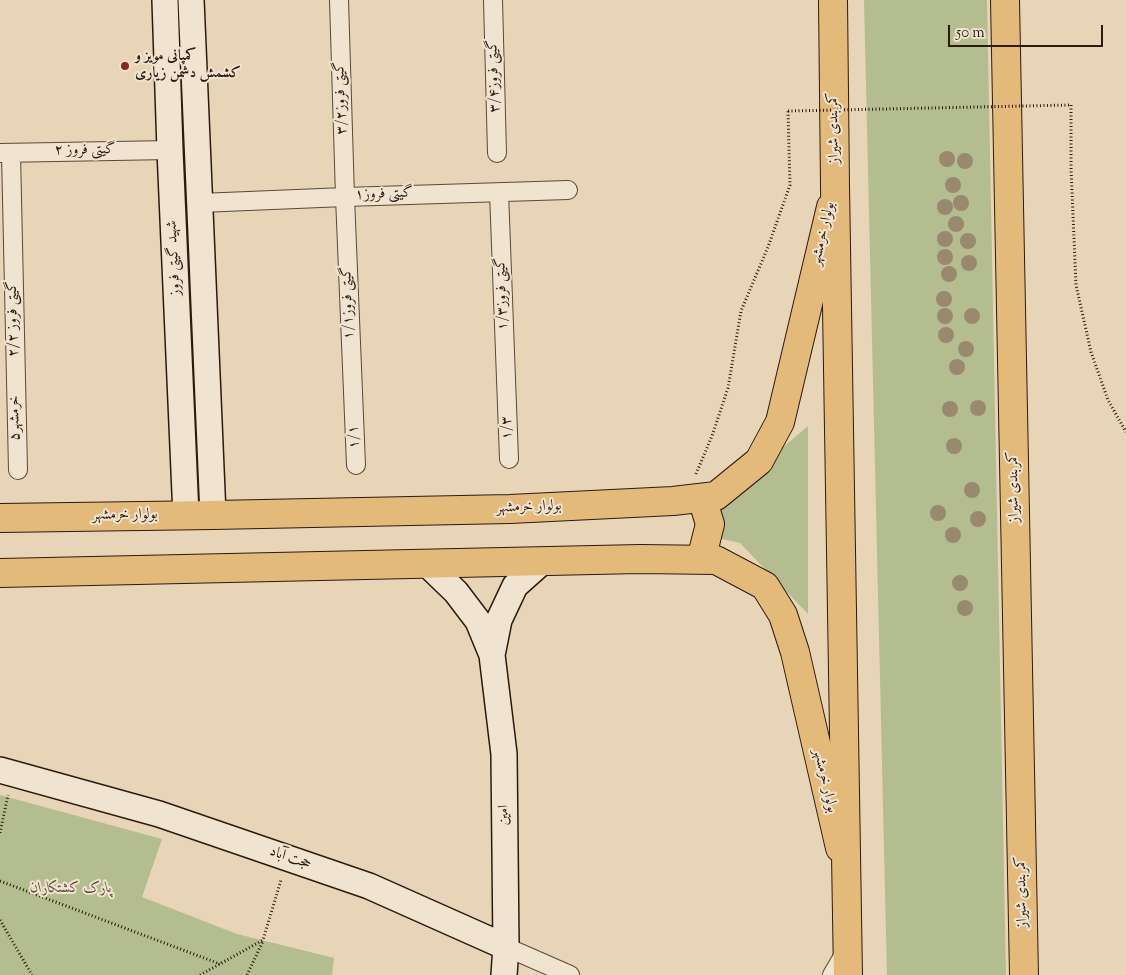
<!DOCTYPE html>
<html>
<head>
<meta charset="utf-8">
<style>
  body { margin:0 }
  #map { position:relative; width:1126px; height:975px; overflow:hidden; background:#e8d4b6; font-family:"Sorts Mill Goudy",serif }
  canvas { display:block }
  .scale { position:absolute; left:948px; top:25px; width:155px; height:22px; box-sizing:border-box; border:2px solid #2d1a0f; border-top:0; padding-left:6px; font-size:15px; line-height:18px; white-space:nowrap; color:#2d1a0f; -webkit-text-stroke:4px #f0e3d0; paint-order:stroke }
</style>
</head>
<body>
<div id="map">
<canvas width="1126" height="975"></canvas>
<div class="scale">50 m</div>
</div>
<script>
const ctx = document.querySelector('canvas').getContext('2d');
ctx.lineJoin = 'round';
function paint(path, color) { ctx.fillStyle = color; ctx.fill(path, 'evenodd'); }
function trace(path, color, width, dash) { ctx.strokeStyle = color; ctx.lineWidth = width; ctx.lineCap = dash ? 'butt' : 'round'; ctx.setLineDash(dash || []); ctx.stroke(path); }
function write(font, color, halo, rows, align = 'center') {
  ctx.font = font + ' "Sorts Mill Goudy",Amiri,serif'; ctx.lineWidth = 4; ctx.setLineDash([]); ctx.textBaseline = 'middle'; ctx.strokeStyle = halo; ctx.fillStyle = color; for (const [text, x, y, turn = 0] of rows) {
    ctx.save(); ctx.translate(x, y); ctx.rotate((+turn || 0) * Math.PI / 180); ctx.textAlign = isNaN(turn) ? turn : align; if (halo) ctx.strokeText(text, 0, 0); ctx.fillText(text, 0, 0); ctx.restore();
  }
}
paint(new Path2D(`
  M864 0H987L1006 975H887Z
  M808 426V614L740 543 718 538 724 524 721 514 714 506Z
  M0 795 162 839 142 897 237 934 334 958 332 975H0Z`), '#b4bd8f');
const street = new Path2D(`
  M339 0 345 197 356 465
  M493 0 497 153
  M0 153 170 150
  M11 153 18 470
  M499 192 509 459
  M200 203 345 197 568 190
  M506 947 570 975
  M832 975 846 951`);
const secondary = new Path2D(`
  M165 0 170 150 186 516
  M191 0 213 515
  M427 564 456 592 478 621 492 655 504 754 506 947 504 975
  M492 655 499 620 515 586 543 561
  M0 770 159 814 369 886 506 947`);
const primary = new Path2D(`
  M0 518 213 515 510 509 673 501 716 496 759 461 780 422 831 207
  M701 560 710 524 702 498
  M0 573 640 559 716 560 765 586 783 615 795 652 840 848`);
const highway = new Path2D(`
  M833 0 835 186 848 975
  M1005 0 1024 975`);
trace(street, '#5c4839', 20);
trace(secondary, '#2d1a0f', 28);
trace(primary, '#2d1a0f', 30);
trace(highway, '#2d1a0f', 30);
trace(new Path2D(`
  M1071 105V168L1076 285 1091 352 1108 400 1126 432
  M696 474 712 436 728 388 741 311 768 247 790 185 788 111
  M0 833 8 795
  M0 881 220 964
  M0 920 32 975
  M200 975 263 940 281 880
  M247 975 263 941`), '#2d1a0f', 3, [1, 2.5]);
trace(street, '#f0e3d0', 18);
trace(secondary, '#f0e3d0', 25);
trace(primary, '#e4ba7b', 28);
trace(highway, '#e4ba7b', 28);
trace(new Path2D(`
  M788 111 1071 105`), '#2d1a0f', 3, [1, 2.5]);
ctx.fillStyle = '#98896f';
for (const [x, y] of [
  [947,159],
  [965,161],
  [953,185],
  [961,203],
  [945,207],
  [956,224],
  [945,239],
  [968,241],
  [945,257],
  [969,263],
  [949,274],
  [944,299],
  [945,316],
  [972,316],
  [946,335],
  [966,349],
  [957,367],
  [978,408],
  [950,409],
  [954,446],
  [972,490],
  [938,513],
  [978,519],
  [953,535],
  [960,583],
  [965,608]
]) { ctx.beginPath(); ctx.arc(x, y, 8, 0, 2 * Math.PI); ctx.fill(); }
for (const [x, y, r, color] of [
  [125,66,5,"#8f2418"]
]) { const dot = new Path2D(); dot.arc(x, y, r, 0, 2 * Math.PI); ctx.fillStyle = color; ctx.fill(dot); trace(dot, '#f0e3d0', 2); }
write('bold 15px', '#2d1a0f', '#f0e3d0', [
  ["کمپانی مویز و",135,57],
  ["کشمش دشمن زیاری",135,74]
], 'left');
write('15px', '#2d1a0f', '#f0e3d0', [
  ["۳/۴گیتی فروز",495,76,-92],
  ["۳/۲گیتی فروز",342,98,-92],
  ["کمربندی شیراز",835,128,-91],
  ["گیتی فروز ۲",85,151,-1],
  ["۱گیتی فروز",384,195,-2],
  ["بولوار خرمشهر",824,234,-77],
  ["شهید گیتی فروز",175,258,-93],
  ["۱/۳گیتی فروز",503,294,-92],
  ["۱/۱گیتی فروز",349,303,-92],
  ["گیتی فروز ۲/۲",14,319,-91],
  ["خرمشهر۵",16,418,-91],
  ["۱/۳",508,428,-92],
  ["۱/۱",355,437,-93],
  ["کمربندی شیراز",1015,487,-91],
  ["بولوار خرمشهر",529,508,-2],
  ["بولوار خرمشهر",125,516,-1],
  ["بولوار خرمشهر",824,781,77],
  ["امین",505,815,-91],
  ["حجت آباد",290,859,19],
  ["کمربندی شیراز",1023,892,-91]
]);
write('italic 15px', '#564b35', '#f0e3d0', [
  ["پارک کشتکاران",71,889]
]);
</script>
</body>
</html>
